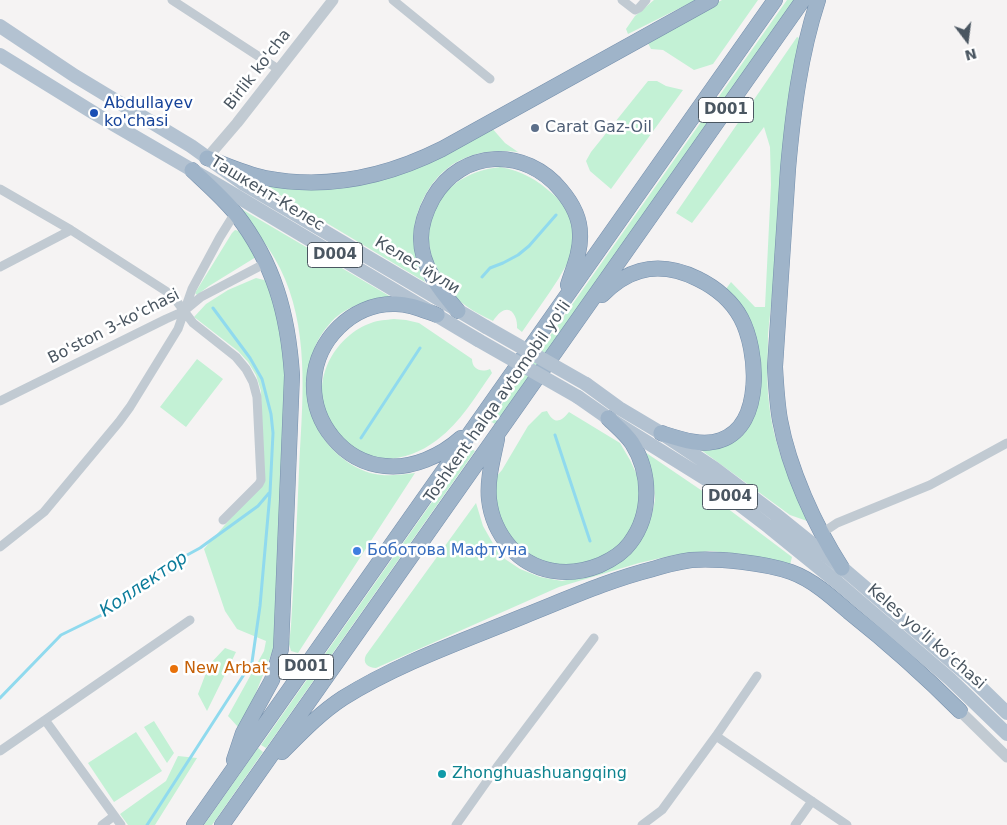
<!DOCTYPE html>
<html>
<head>
<meta charset="utf-8">
<style>
  body { margin:0 }
  #map { position:relative; width:1007px; height:825px; overflow:hidden; background:#f5f3f3; font-family:"DejaVu Sans",sans-serif }
  canvas { display:block }
  .north { position:absolute; left:942px; top:15px; width:50px; height:50px; -webkit-text-stroke:4px #fff; paint-order:stroke; rotate:165deg; font-size:14px; font-weight:700; line-height:20px; text-align:center; color:#4a5661 }
  .north::after { content:''; display:block; margin:auto; width:18px; height:22px; background:#4a5661; clip-path:polygon(50% 0,100% 100%,50% 72%,0 100%) }
</style>
</head>
<body>
<div id="map">
<canvas width="1007" height="825"></canvas>
<div class="north">N</div>
</div>
<script>
const ctx = document.querySelector('canvas').getContext('2d');
ctx.lineJoin = 'round';
function paint(path, color) { ctx.fillStyle = color; ctx.fill(path, 'evenodd'); }
function trace(path, color, width, dash) { ctx.strokeStyle = color; ctx.lineWidth = width; ctx.lineCap = dash ? 'butt' : 'round'; ctx.setLineDash(dash || []); ctx.stroke(path); }
function write(font, color, halo, rows, align = 'center') {
  ctx.font = font + ' "DejaVu Sans",sans-serif'; ctx.lineWidth = 5; ctx.setLineDash([]); ctx.textBaseline = 'middle'; ctx.strokeStyle = halo; ctx.fillStyle = color; for (const [text, x, y, turn = 0] of rows) {
    ctx.save(); ctx.translate(x, y); ctx.rotate((+turn || 0) * Math.PI / 180); ctx.textAlign = isNaN(turn) ? turn : align; if (halo) ctx.strokeText(text, 0, 0); ctx.fillText(text, 0, 0); ctx.restore();
  }
}
paint(new Path2D(`
  M654 0H696L628 34 626 29 635 16Z
  M722 0H758L713 64 694 70 663 50 651 49 647 41Z
  M787 0H795L495 424 490 421Z
  M797 37 799 38 768 334C768 357 766 380 769 403 773 445 791 485 810 522L790 515 697 447C706 445 725 444 733 442 751 434 755 412 759 395L726 289 731 282 755 307H765L771 185 770 147 764 127 692 223 676 213Z
  M648 81H657L666 86 683 90 611 189 590 171 586 161 591 152Z
  M491 127 505 143 518 152C500 150 482 151 465 158 432 171 411 211 414 245 415 257 421 270 425 282L260 183 327 188Z
  M500 167C523 171 537 180 554 195 560 201 568 209 571 216 575 226 574 244 571 254 569 263 563 270 559 278 547 297 534 314 522 332L517 328C518 319 512 304 501 312 498 314 495 318 493 321 474 312 457 302 444 285 436 275 430 254 429 242 429 233 429 223 431 215 432 211 435 208 437 205 450 181 474 170 500 167Z
  M233 204 391 297C371 300 351 304 335 318 316 337 309 356 308 383 308 394 308 405 312 416 321 442 344 465 370 473 385 477 401 475 415 473L298 653 291 651 289 644 291 626C294 574 297 522 299 470 302 407 310 339 285 279 273 250 253 227 233 204Z
  M235 230 239 231 256 257 209 286 197 295 195 293 232 233Z
  M256 278 268 281 287 353 275 645 251 705 238 727 228 716 264 651 266 641 237 629 225 611 204 549 263 481 261 391 256 375 248 362 238 351 194 317 206 304 228 290Z
  M394 319 406 320 419 323 472 359C472 369 481 373 490 369L492 373C475 397 461 422 437 440 395 472 345 463 326 412 312 376 337 335 371 323 378 320 386 320 394 319Z
  M197 359 223 379 186 427 160 407Z
  M547 411C554 425 561 422 569 412L620 443 630 460 643 488 641 507 629 536 615 549 594 562 571 567 547 564 526 554 509 538 498 517 494 494 495 478 502 470 528 426 542 412Z
  M470 448 475 451 266 748 261 745Z
  M642 450 723 505 792 557 790 565 772 560 741 554 710 551 674 555 639 563 559 587 376 668C368 668 362 663 366 655L476 503 483 526 495 547 505 559 520 569 540 577 562 581 585 576 645 532 652 514 655 500 654 486 648 464Z
  M225 648 236 652 207 711 198 694 209 665Z
  M154 721 174 753 167 763 144 727Z
  M136 732 162 771 114 802 88 763Z
  M258 748 263 752 212 825H204Z
  M178 756 197 758 155 825H128L120 814 166 781Z`), '#c3f1d5');
trace(new Path2D(`
  M482 277 490 268 503 263 518 255 529 246 556 215
  M555 435 590 541
  M361 438 420 348
  M0 698 61 635 116 608 154 573 200 548 258 506 269 493
  M147 825 252 662 260 606 270 493 273 433 271 414 262 379 250 358 213 308`), '#90daee', 3);
const trunk = new Path2D(`
  M818 0C800 55 793 112 788 169L775 367C776 385 777 403 780 420 789 469 815 526 842 568
  M207 158C226 165 245 174 265 178 327 190 386 177 442 149L711 0
  M192 170C207 184 223 198 236 214 274 263 288 314 292 375L281 649 272 680 243 733 234 760
  M602 295C613 284 625 275 640 271 676 261 724 286 741 318 758 350 764 425 721 440 702 447 680 439 661 433
  M458 311C440 290 421 267 421 238 421 224 427 209 433 198 462 148 526 147 561 190 572 203 580 217 580 234 581 252 573 269 568 285
  M437 315C423 310 408 303 393 304 352 304 316 340 314 381 312 423 343 462 385 466 412 469 441 456 461 438
  M497 439C493 459 487 479 489 499 491 518 498 533 510 547 533 573 568 578 600 565 611 560 623 553 630 543 652 514 651 473 632 443 626 434 616 426 608 418
  M282 752C301 733 320 713 343 698 399 663 463 641 524 616 567 599 609 580 653 569 665 565 678 562 691 560 719 558 765 563 791 572 813 580 832 597 849 612 888 643 925 676 960 711
  M194 825 775 0
  M222 825 803 0`);
trace(trunk, '#7690ad', 16);
trace(new Path2D(`
  M172 0 278 69
  M393 0 490 79
  M622 0 635 10 639 8 646 0
  M0 189 71 230 172 295 193 323 236 357 246 369 253 382 257 397 261 480 259 484 223 520
  M0 267 71 230
  M0 401 166 319 184 311 201 297 266 263
  M822 533 837 523 930 485 1007 443
  M0 547 44 512 119 422 130 407 178 329 192 289 220 237 235 213
  M45 720 121 825
  M716 736 847 825
  M0 751 190 620
  M102 825 114 816
  M456 825 497 767 594 638
  M642 825 662 810 716 736 757 676
  M795 825 812 801`), '#c1cad2', 9);
trace(new Path2D(`
  M207 158 237 123 333 0
  M960 711 1007 757`), '#c1cad2', 11);
trace(new Path2D(`
  M0 26 75 76 191 146 244 184 486 327
  M0 55 94 113 223 188 478 340
  M586 384 619 408 661 433 714 468 775 514 847 572 972 679 1007 713
  M578 397 608 418 706 479 769 527 838 583 950 679 1007 734`), '#b3c2d1', 14);
trace(trunk, '#9fb4c9', 15);
trace(new Path2D(`
  M486 327 586 384
  M478 340 578 397`), '#b3c2d1', 14);
for (const [x, y, r, color] of [
  [94,113,5,"#1a4fb4"],
  [535,128,5,"#5c6f8a"],
  [357,551,5,"#3f7fe0"],
  [174,669,5,"#e8710a"],
  [442,774,5,"#0f9aa8"]
]) { const dot = new Path2D(); dot.arc(x, y, r, 0, 2 * Math.PI); ctx.fillStyle = color; ctx.fill(dot); trace(dot, '#fff', 2); }
for (const [x, y, w] of [
  [726,110,55],
  [335,255,55],
  [730,497,55],
  [306,667,55]
]) { const box = new Path2D(); box.roundRect(x - w / 2, y - 12.5, w, 25, 4); ctx.fillStyle = '#fff'; ctx.fill(box); trace(box, '#4a5661', 1); }
write('bold 15px', '#4a5661', null, [
  ["D001",726,110],
  ["D004",335,255],
  ["D004",730,497],
  ["D001",306,667]
]);
write('16px', '#4a5661', '#fff', [
  ["Birlik ko'cha",258,70,-52],
  ["Ташкент-Келес",267,194,31],
  ["Келес йули",417,266,31],
  ["Bo'ston 3-ko'chasi",114,327,-27],
  ["Toshkent halqa avtomobil yo'li",498,402,-55],
  ["Keles yoʻli koʻchasi",926,637,41]
]);
write('16px', '#164399', '#fff', [
  ["Abdullayev",104,104],
  ["ko'chasi",104,122]
], 'left');
write('16px', '#4e5e75', '#fff', [
  ["Carat Gaz-Oil",545,128]
], 'left');
write('16px', '#366cbe', '#fff', [
  ["Боботова Мафтуна",367,551]
], 'left');
write('16px', '#c56008', '#fff', [
  ["New Arbat",184,669]
], 'left');
write('16px', '#0d838f', '#fff', [
  ["Zhonghuashuangqing",452,774]
], 'left');
write('italic 18px', '#0c7c9b', '#fff', [
  ["Коллектор",144,585,-34]
]);
</script>
</body>
</html>
